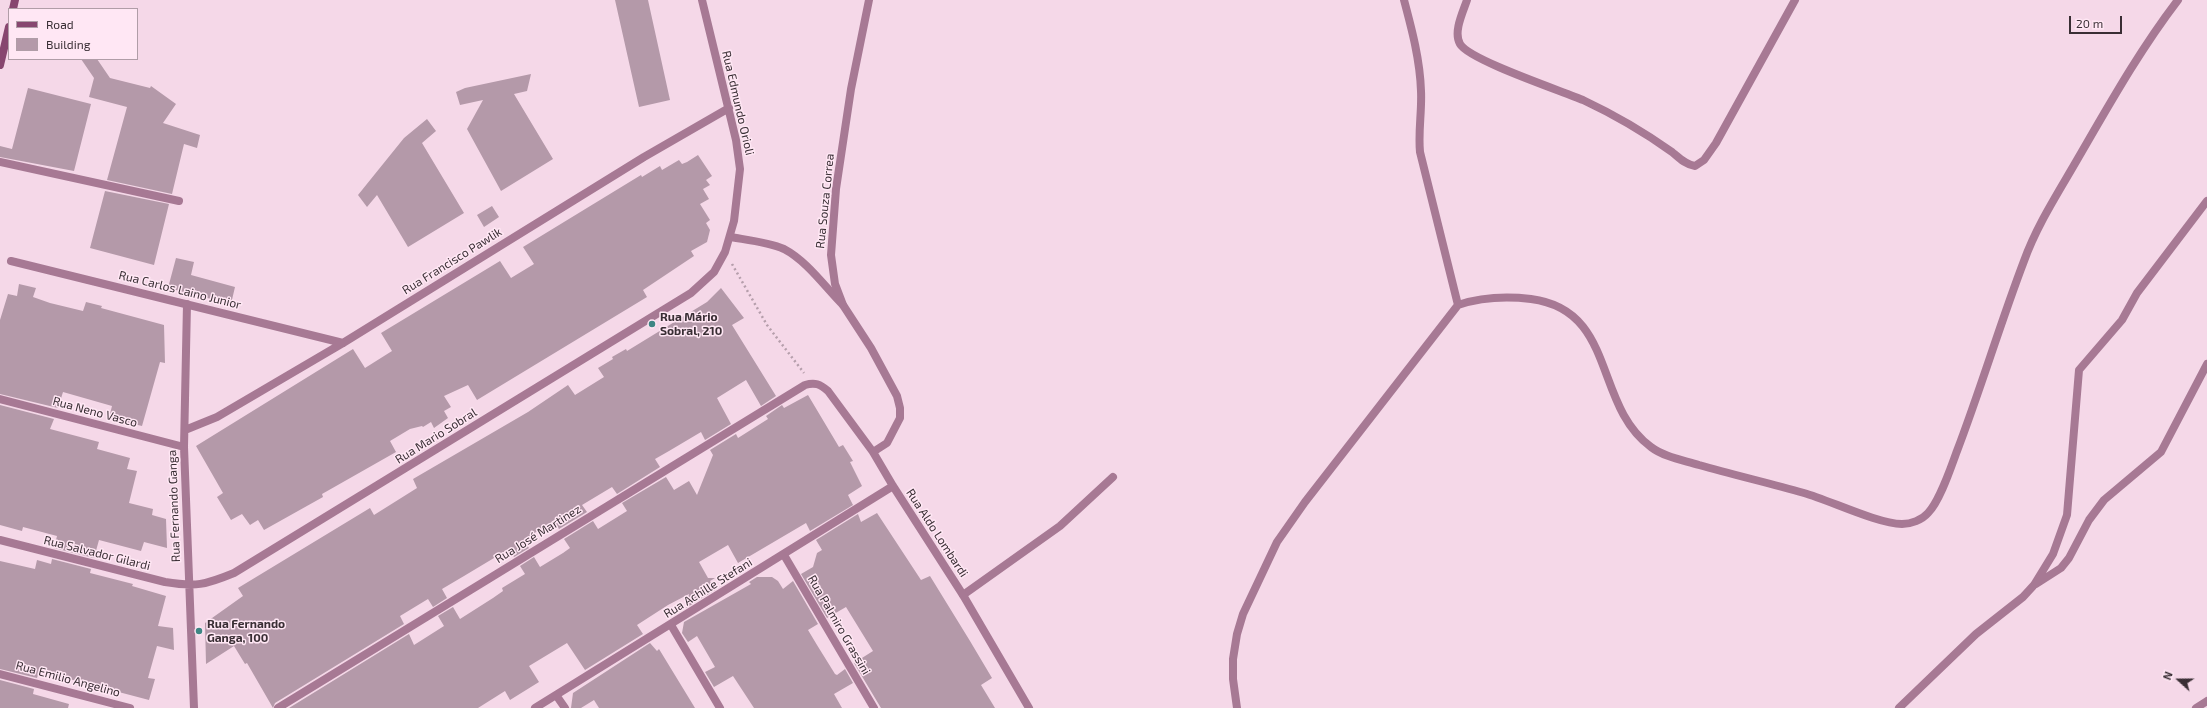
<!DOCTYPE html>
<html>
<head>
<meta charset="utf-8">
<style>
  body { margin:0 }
  #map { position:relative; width:2207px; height:708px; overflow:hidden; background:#f5d8e8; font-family:"Exo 2",sans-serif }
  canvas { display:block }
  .legend { position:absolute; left:8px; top:8px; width:130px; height:52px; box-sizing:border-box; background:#ffe7f4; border:1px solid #b09da7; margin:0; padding:5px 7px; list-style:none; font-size:12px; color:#392e34 }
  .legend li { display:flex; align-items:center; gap:8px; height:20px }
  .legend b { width:20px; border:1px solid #b09da7 }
  .north { position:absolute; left:2159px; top:660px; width:40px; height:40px; -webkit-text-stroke:3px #ffe7f4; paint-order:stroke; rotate:291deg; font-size:11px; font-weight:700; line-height:16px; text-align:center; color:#392e34 }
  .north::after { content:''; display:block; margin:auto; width:14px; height:18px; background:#392e34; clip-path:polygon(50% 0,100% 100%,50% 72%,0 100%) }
  .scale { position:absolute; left:2069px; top:16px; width:53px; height:18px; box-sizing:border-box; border:2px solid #392e34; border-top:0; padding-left:5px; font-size:12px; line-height:14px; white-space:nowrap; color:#392e34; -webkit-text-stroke:3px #ffe7f4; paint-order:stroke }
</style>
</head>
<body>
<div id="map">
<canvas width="2207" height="708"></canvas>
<ul class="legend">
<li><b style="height:5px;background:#87466f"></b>Road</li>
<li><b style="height:11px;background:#b499a9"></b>Building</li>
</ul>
<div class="north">N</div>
<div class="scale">20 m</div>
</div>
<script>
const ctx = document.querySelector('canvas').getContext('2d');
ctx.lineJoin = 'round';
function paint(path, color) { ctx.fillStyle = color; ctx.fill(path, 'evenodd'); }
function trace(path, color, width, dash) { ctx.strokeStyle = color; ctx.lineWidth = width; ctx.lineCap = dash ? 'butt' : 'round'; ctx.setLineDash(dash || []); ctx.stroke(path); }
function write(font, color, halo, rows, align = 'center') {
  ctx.font = font + ' "Exo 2",sans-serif'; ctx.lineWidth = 3; ctx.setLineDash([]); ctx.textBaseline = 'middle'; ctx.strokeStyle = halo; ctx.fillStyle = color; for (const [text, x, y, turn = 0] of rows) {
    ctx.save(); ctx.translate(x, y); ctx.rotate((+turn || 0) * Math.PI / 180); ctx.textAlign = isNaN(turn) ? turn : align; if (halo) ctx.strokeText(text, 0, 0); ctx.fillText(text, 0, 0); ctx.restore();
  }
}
paint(new Path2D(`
  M615 0H648L670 100 639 107Z
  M81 59H97L110 78 150 88 151 86 176 104 163 123 200 135 197 148 184 144 172 194 107 180 127 107 89 97 94 78Z
  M531 74 527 91 514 94 553 159 501 191 467 129 483 100 460 105 456 92 465 88Z
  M28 88 91 104 74 171 0 157V146L12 149Z
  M427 119 436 131 422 143 464 213 408 247 377 195 367 207 358 195 404 138Z
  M698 155 712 176 706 180 710 185 703 189 709 199 700 204 710 220 706 223 710 230 707 242 691 251 694 256 643 290 647 297 477 400 468 385 444 396 451 407 444 411 448 418 434 428 431 422 423 427 422 426 410 429 390 441 396 452 322 494 323 497 264 530 258 520 250 525 242 514 231 520 217 497 223 493 196 446 353 349 365 368 392 351 381 333 500 261 511 278 534 264 523 247 641 175 642 177 660 166 662 170 679 160 682 164 687 162Z
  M105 191 169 204 154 265 90 248Z
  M492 206 499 217 484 227 477 215Z
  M176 258 194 262 191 275 235 287 231 304 168 288Z
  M19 284 36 288 33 297 50 303 83 311 86 302 102 306 101 308 164 325 165 363 160 362 142 426 109 418 112 406 63 392 58 408 0 394V320L8 294 17 296Z
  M721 288 744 318 732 325 776 396 761 406 746 380 717 398 731 424 705 440 701 432 669 451 655 459 660 467 617 494 612 487 582 505 587 512 559 529 554 521 523 540 529 548 514 557 509 549 464 576 442 589 447 598 433 607 428 599 400 616 404 624 275 703 273 708 247 663 245 664 234 646 206 664 205 623 243 596 238 588 370 508 374 515 417 488 413 479 528 412 568 385 575 395 604 377 598 368 613 359 612 357 626 349 627 351 707 302Z
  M808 395 839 447 843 445 853 461 850 462 862 486 848 495 853 505 810 531 806 523 738 563 728 545 699 562 708 578H715L710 581 715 590 686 608 689 594 668 605 637 625 643 634 585 670 567 643 529 666 539 682 510 700 505 691 478 708H289L409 634 414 645 444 626 438 616 453 607 460 619 493 598 503 591 502 588 525 574 520 566 534 557 540 567 563 553 570 548 564 539 593 521 598 529 627 511 622 503 666 477 674 490 689 481 697 495 713 455 710 450 736 434 738 438 768 419 766 416 782 405 784 408Z
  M0 405 54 419 50 429 99 442 97 449 130 458 127 469 137 471 129 503 153 509 152 515 166 519 167 548 144 542 141 551 99 540 94 558 54 548 57 536 23 527 22 531 0 525Z
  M877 513 921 580 930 576 970 641 992 678 981 685 995 708H881L854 663 873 651 846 607 827 618 801 574 813 567 817 553 822 550 816 540 858 514 861 522Z
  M52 559 91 569 90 573 133 584 132 586 166 596 158 626 173 628 174 650 157 646 148 678 155 679 149 700 39 671 37 678 0 669V561L35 569 37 560 51 564Z
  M757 577H772L778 581 783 589 793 581 818 624 808 630 817 645 835 674 837 675 845 669 853 683 834 694 842 708H754L733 676 714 687 705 672 715 667 697 636 688 642 682 633 684 622 751 584 749 582Z
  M650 643 657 651 659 649 695 708H599L594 700 581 708H571L573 693Z
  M0 680 34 689 33 694 69 704 68 708H0Z`), '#b499a9');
trace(new Path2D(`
  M732 264 767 325 804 373`), '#b59eab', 2.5, [2, 3]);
trace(new Path2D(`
  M730 237C747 240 768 242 784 249 807 261 825 287 843 305
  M963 595 1060 526 1113 477`), '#a77994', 8);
trace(new Path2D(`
  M869 0 851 89 836 189 831 255 835 284 843 305 871 348 897 396 900 408V418L887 443 873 452
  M1404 0C1412 30 1420 60 1421 91 1422 112 1418 131 1420 152L1458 305
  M1467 0C1463 12 1453 32 1460 44 1469 60 1562 91 1583 100 1615 115 1644 132 1672 152 1679 158 1686 165 1695 166L1704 160 1716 143 1795 0
  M0 162 179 201
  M11 261 343 343
  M187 304 184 447 194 708
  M0 399 184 447
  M185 430 217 417 343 343 644 157 729 108
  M0 540 165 582C196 587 205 585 234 573L691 293 714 272 725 252 734 221 740 169 736 140 702 0
  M784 555 874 708
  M2036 584 2061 568 2069 558 2089 520 2104 500 2161 452 2207 364
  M671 625 720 708
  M0 674 130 708
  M556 695 565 708
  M278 708 805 385C815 382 820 384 828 391L873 452 893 486 963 595 1029 708
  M535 708 893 486
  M1237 708 1233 679V659L1237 634 1243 614 1277 542 1305 502 1458 305C1482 297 1505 296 1531 299 1617 310 1593 405 1651 447 1664 457 1683 460 1699 465 1734 475 1769 483 1804 493 1829 500 1878 524 1902 524 1911 524 1922 520 1928 513 1940 501 1951 467 1957 451 1981 388 2000 324 2024 261 2037 225 2058 193 2077 160 2109 105 2139 51 2178 0
  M1899 708 1976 634 2023 597 2034 585 2053 554 2067 515 2079 370 2122 320 2137 293 2207 201
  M2196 708 2207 701`), '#a77994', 8);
trace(new Path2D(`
  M13 9 15 0
  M0 65 9 27`), '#87466f', 8);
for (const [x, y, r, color] of [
  [652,324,4,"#3e8684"],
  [199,631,4,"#3e8684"]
]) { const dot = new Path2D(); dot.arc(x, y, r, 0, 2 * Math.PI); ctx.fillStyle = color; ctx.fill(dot); trace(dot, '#ffe7f4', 1.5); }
write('12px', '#392e34', '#ffe7f4', [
  ["Rua Edmundo Orioli",738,103,77],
  ["Rua Souza Correa",825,201,-84],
  ["Rua Francisco Pawlik",452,261,-32],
  ["Rua Carlos Laino Junior",180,290,14],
  ["Rua Neno Vasco",95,412,15],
  ["Rua Mario Sobral",436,436,-32],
  ["Rua Fernando Ganga",174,506,-92],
  ["Rua Aldo Lombardi",937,533,57],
  ["Rua José Martinez",538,534,-32],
  ["Rua Salvador Gilardi",97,553,14],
  ["Rua Achille Stefani",708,588,-32],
  ["Rua Palmiro Grassini",839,625,60],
  ["Rua Emilio Angelino",68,679,15]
]);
write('bold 12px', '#392e34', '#ffe7f4', [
  ["Rua Mário",660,317],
  ["Sobral, 210",660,331],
  ["Rua Fernando",207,624],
  ["Ganga, 100",207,638]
], 'left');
</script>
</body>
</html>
